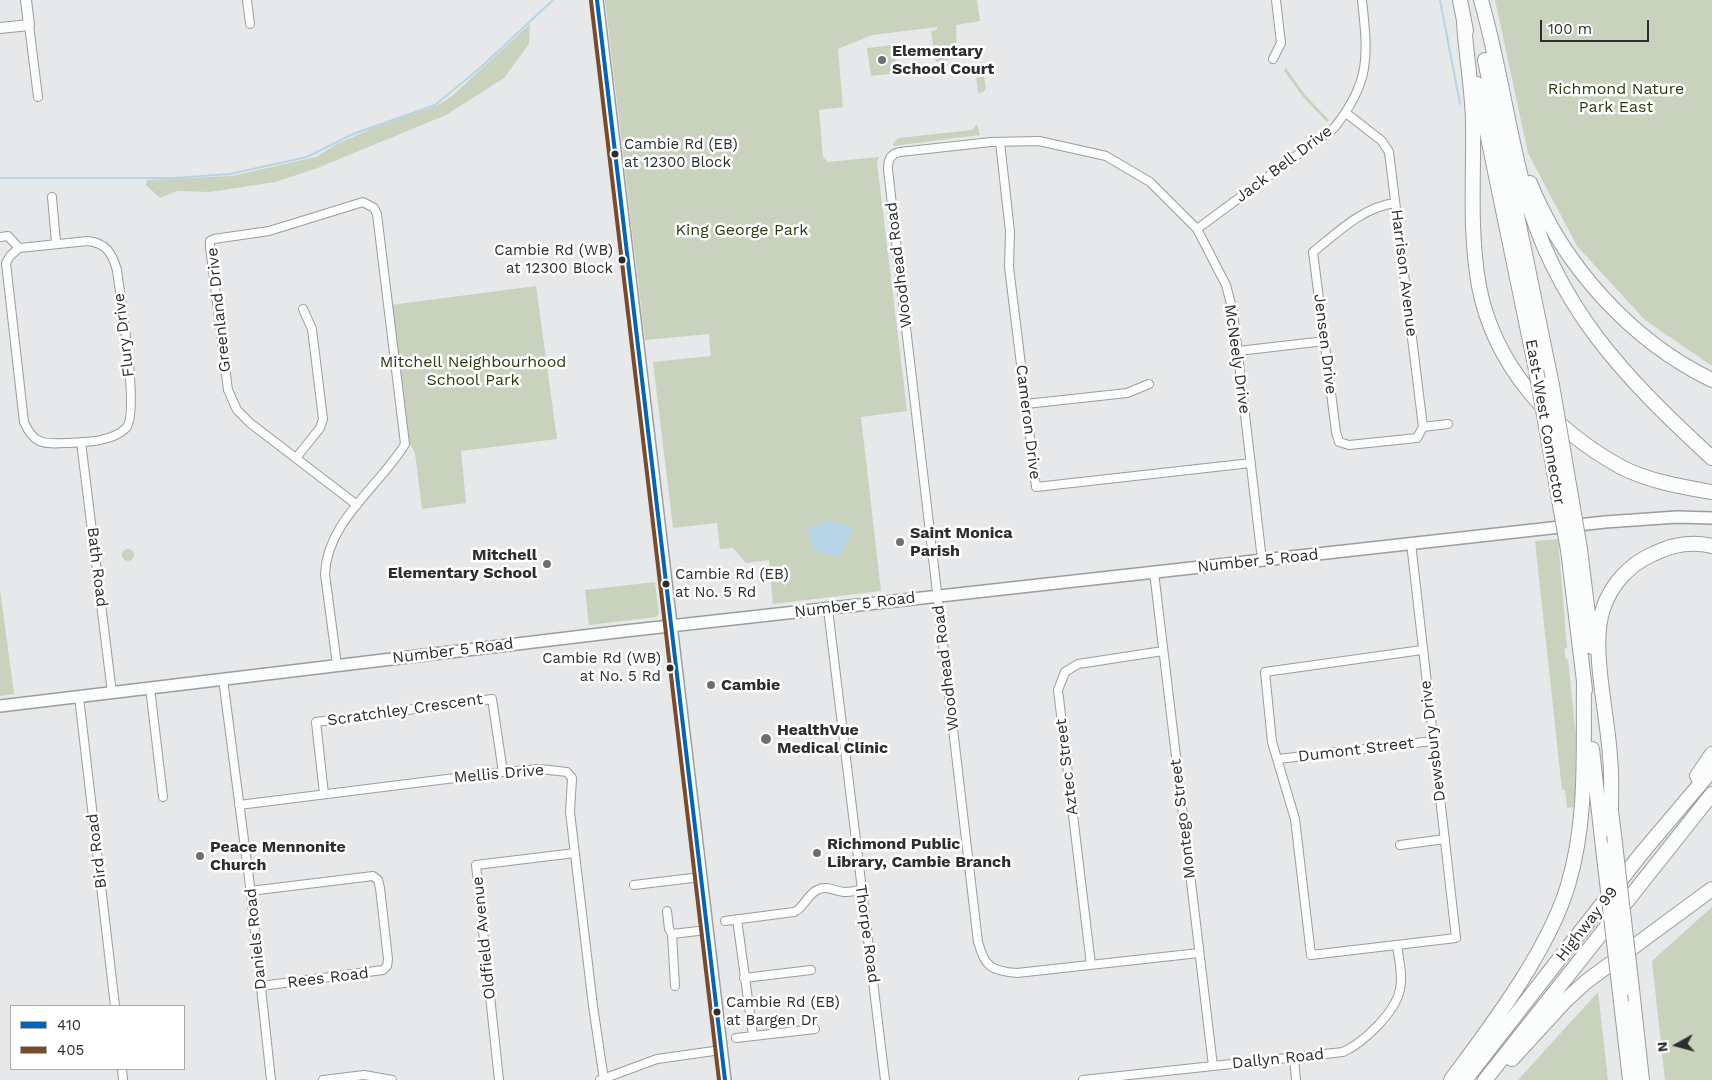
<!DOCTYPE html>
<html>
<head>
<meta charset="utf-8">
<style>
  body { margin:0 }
  #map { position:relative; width:1712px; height:1080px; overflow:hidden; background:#e6e8ea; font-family:"Work Sans",sans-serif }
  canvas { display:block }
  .legend { position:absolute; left:10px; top:1005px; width:175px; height:65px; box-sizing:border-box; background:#fff; border:1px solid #ababac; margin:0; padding:6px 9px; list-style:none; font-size:15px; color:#2c2d2f }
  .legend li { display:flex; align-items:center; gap:10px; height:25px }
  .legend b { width:25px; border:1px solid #ababac }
  .north { position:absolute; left:1652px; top:1020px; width:50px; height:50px; -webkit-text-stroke:4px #fff; paint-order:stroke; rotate:263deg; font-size:14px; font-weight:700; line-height:20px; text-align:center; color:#2c2d2f }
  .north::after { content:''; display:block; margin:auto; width:18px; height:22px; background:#2c2d2f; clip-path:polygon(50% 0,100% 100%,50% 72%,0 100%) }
  .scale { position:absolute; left:1540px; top:20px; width:109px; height:22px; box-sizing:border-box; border:2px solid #2c2d2f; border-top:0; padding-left:6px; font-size:15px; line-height:18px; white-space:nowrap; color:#2c2d2f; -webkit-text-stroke:4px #fff; paint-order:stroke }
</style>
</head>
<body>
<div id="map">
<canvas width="1712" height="1080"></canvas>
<ul class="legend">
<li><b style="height:6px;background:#0065bd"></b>410</li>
<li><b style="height:6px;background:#7a4b2a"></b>405</li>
</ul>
<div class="north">N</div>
<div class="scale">100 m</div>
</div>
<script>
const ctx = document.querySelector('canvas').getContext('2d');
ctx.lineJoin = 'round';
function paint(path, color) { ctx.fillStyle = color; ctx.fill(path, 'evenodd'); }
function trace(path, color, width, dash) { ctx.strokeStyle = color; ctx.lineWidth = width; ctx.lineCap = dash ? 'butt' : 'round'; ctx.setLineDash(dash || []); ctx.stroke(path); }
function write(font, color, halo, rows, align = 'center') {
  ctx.font = font + ' "Work Sans",sans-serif'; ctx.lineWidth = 5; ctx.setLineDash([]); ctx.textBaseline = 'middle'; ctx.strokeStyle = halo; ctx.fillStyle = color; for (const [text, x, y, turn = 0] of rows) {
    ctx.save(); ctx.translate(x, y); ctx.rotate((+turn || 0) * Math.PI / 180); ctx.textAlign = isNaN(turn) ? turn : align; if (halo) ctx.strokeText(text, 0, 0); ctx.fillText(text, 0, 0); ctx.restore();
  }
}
paint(new Path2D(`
  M605 0H977L980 21 956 25 957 58 937 62 935 60 931 31 937 30V27L872 35 838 49 843 107 819 110 823 157 828 162 879 157 877 162 907 411 861 417 881 591 773 604 769 560 746 563 733 548 720 549 717 523 673 528 653 362 711 356 709 334 645 340Z
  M1495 0H1712V366L1645 320 1577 246 1528 153Z
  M530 24 529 44 504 78 446 115 315 169 275 182 210 192 177 191 160 198 146 185 147 180 232 176 316 157 337 144 373 128 438 105 451 97Z
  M894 45 897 73 871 76 867 48Z
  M975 67 983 68 986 89 983 92 978 93Z
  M1286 68 1305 95 1329 120 1327 122 1303 97 1284 70Z
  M977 124 980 135 893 146V144L898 138 972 130Z
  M536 286 557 439 461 451 466 503 422 509 415 453 408 440 391 305Z
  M1558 539 1567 648 1564 649 1566 659H1568L1576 736 1575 807 1567 808 1565 790H1562L1535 541Z
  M122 555a6 6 0 1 1 12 0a6 6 0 1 1-12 0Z
  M655 582 659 614 656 617 589 625 585 590Z
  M0 590 14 694 0 696Z
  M1712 907V1080H1665L1652 961Z
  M1598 992 1608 1080H1518Z`), '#c8d2bd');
paint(new Path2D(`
  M826 521 853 527 840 557 813 550 808 529Z`), '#b5d5e7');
trace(new Path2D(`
  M1440 0 1460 104
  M0 178H175L230 174 307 157 353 134 435 105 480 68 553 0`), '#b5d5e7', 2);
const minor = new Path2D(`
  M247 0 250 24
  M29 25 38 97
  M1273 59 1281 43 1276 0
  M1346 113 1382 141 1389 152 1423 427
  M1000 142 1010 232 1009 267 1036 487 1251 463
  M52 197 56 243
  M1395 203C1363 207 1338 232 1313 252L1336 432 1339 442 1349 445 1417 438 1423 427
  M1197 229 1334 128C1371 82 1368 56 1362 0
  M0 237 8 236 19 248
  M88 241C106 243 112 253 117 270 120 295 140 414 126 428 112 442 85 442 67 443 44 444 34 445 24 422L6 263 10 256 19 248Z
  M1238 351 1325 341
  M1026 404 1127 393 1149 384
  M1423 427 1448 424
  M81 442 112 693
  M296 458 320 428 323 419 312 329 303 309
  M1411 543 1456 938 1311 955 1295 819 1272 742 1265 672 1422 650
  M1154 572 1213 1066
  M828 609 885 1080
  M337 665 325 574C327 521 380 486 405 444L377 214 374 208 363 202 269 231 214 239 210 241V247L228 390 237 410 250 423 357 505
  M223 679 250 886 271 1080
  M150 688 163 797
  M79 697 115 1006
  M1278 759 1433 741
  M324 794 316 722 492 699 503 772
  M239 805 503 772 540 769 567 772 572 778 570 812 593 1006 604 1080
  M1400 845 1445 839
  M634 885 701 877
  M250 891 373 876 378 880 380 888 388 959 387 966 383 970 261 986
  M667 911 669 929 672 934
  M737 919 753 1036
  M725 921 794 912C804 908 806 896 817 890 827 885 834 891 844 892 850 892 856 891 861 890
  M1199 953 1017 973C991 971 985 967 978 942L899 268 888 169C888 160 890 154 900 152L991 142 1039 141 1106 156 1150 182 1197 229 1226 285 1233 312 1262 560
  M1091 965 1058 690 1065 672 1078 664 1163 651
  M744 978 811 970
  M675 986 672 934 707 930
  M736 1038 815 1029
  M1294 1058 1296 1080
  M122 1069 123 1080
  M323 1080 364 1075 392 1080
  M499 1080 476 865 575 853
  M600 1080 657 1059 721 1050
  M1083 1080 1343 1052C1363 1043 1396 1012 1400 989 1403 976 1399 959 1397 946`);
const tertiary = new Path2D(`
  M0 28 29 25 26 0`);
const secondary = new Path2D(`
  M597 0 725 1080
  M0 706 625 631 1605 522 1677 517 1712 518`);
const motorway = new Path2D(`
  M1460 0 1466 31
  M1481 0C1499 62 1507 126 1524 189 1556 307 1624 377 1712 458
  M1464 22C1466 55 1472 87 1473 120 1474 175 1469 231 1479 286 1494 366 1552 429 1621 467 1648 481 1682 487 1712 492
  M1485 60 1552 385
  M1477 84 1536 370
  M1530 183C1563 265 1631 341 1712 380
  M1580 549 1592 647
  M1568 550 1585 690
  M1592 749 1603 848
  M1697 776 1712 754
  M1610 803 1614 835
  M1611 811C1611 793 1612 775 1610 757 1608 716 1590 647 1603 609 1611 584 1630 564 1653 554 1671 545 1692 541 1712 546
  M1632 989 1642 1080
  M1621 1002 1630 1080
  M1512 1059 1566 1000 1587 981 1712 889
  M1451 1080C1491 1026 1549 950 1568 885 1588 819 1583 749 1584 681
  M1465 1080 1641 854 1712 770
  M1485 1080 1712 794`);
trace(minor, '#9b9c9e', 10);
trace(tertiary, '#9b9c9e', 12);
trace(secondary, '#9b9c9e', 14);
trace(motorway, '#9b9c9e', 16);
trace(minor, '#fbfcfc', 8);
trace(tertiary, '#fbfcfc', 10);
trace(secondary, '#fbfcfc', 11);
trace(motorway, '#fbfcfc', 14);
const motorwayBridge = new Path2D(`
  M1536 370 1568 550
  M1552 385 1580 549
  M1614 835 1632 989
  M1603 848 1621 1002`);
trace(motorwayBridge, '#9b9c9e', 16, []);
trace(motorwayBridge, '#fbfcfc', 14);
trace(new Path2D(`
  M597 0 725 1080`), '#0065bd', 4);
trace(new Path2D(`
  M591 1 719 1080`), '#7a4b2a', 4);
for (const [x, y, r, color] of [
  [882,60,5,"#6d6e70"],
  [615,154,4.5,"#2c2d2f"],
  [622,260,4.5,"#2c2d2f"],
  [900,542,5,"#6d6e70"],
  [547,564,5,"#6d6e70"],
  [666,584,4.5,"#2c2d2f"],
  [670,668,4.5,"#2c2d2f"],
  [711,685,5,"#6d6e70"],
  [766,739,6,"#6d6e70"],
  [817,853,5,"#6d6e70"],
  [200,856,5,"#6d6e70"],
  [717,1012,4.5,"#2c2d2f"]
]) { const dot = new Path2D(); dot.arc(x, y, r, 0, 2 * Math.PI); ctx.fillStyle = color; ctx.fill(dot); trace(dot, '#fff', 2); }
write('15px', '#2c2d2f', '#fff', [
  ["Cambie Rd (EB)",624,145],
  ["at 12300 Block",624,163],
  ["Cambie Rd (WB)",613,251,"right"],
  ["at 12300 Block",613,269,"right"],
  ["Cambie Rd (EB)",675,575],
  ["at No. 5 Rd",675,593],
  ["Cambie Rd (WB)",661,659,"right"],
  ["at No. 5 Rd",661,677,"right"],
  ["Cambie Rd (EB)",726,1003],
  ["at Bargen Dr",726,1021]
], 'left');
write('bold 16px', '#2c2d2f', '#fff', [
  ["Elementary",892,51],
  ["School Court",892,69],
  ["Saint Monica",910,533],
  ["Parish",910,551],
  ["Mitchell",537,555,"right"],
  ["Elementary School",537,573,"right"],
  ["Cambie",721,685],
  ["HealthVue",777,730],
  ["Medical Clinic",777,748],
  ["Richmond Public",827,844],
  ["Library, Cambie Branch",827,862],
  ["Peace Mennonite",210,847],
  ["Church",210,865]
], 'left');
write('16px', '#2c3c0e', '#fff', [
  ["Richmond Nature",1616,89],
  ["Park East",1616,107],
  ["King George Park",742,230],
  ["Mitchell Neighbourhood",473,362],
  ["School Park",473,380]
]);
write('16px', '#2c2d2f', '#fff', [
  ["Jack Bell Drive",1284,164,-37],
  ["Woodhead Road",899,265,-97],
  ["Harrison Avenue",1404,273,83],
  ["Greenland Drive",219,310,-96],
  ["Flury Drive",124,335,-97],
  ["Jensen Drive",1325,344,83],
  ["McNeely Drive",1237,359,82],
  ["Cameron Drive",1028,422,83],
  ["East-West Connector",1545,422,80],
  ["Number 5 Road",1258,561,-6],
  ["Bath Road",97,567,83],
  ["Number 5 Road",855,605,-7],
  ["Number 5 Road",453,651,-7],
  ["Woodhead Road",946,668,-97],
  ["Scratchley Crescent",405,710,-8],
  ["Dewsbury Drive",1433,741,-97],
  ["Dumont Street",1356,750,-7],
  ["Aztec Street",1067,767,-97],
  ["Mellis Drive",499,774,-5],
  ["Montego Street",1183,819,-97],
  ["Bird Road",97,851,-97],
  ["Highway 99",1587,924,-52],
  ["Thorpe Road",867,934,82],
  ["Oldfield Avenue",484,938,-96],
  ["Daniels Road",256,939,-96],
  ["Rees Road",328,978,-7],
  ["Dallyn Road",1278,1059,-6]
]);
</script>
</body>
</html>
